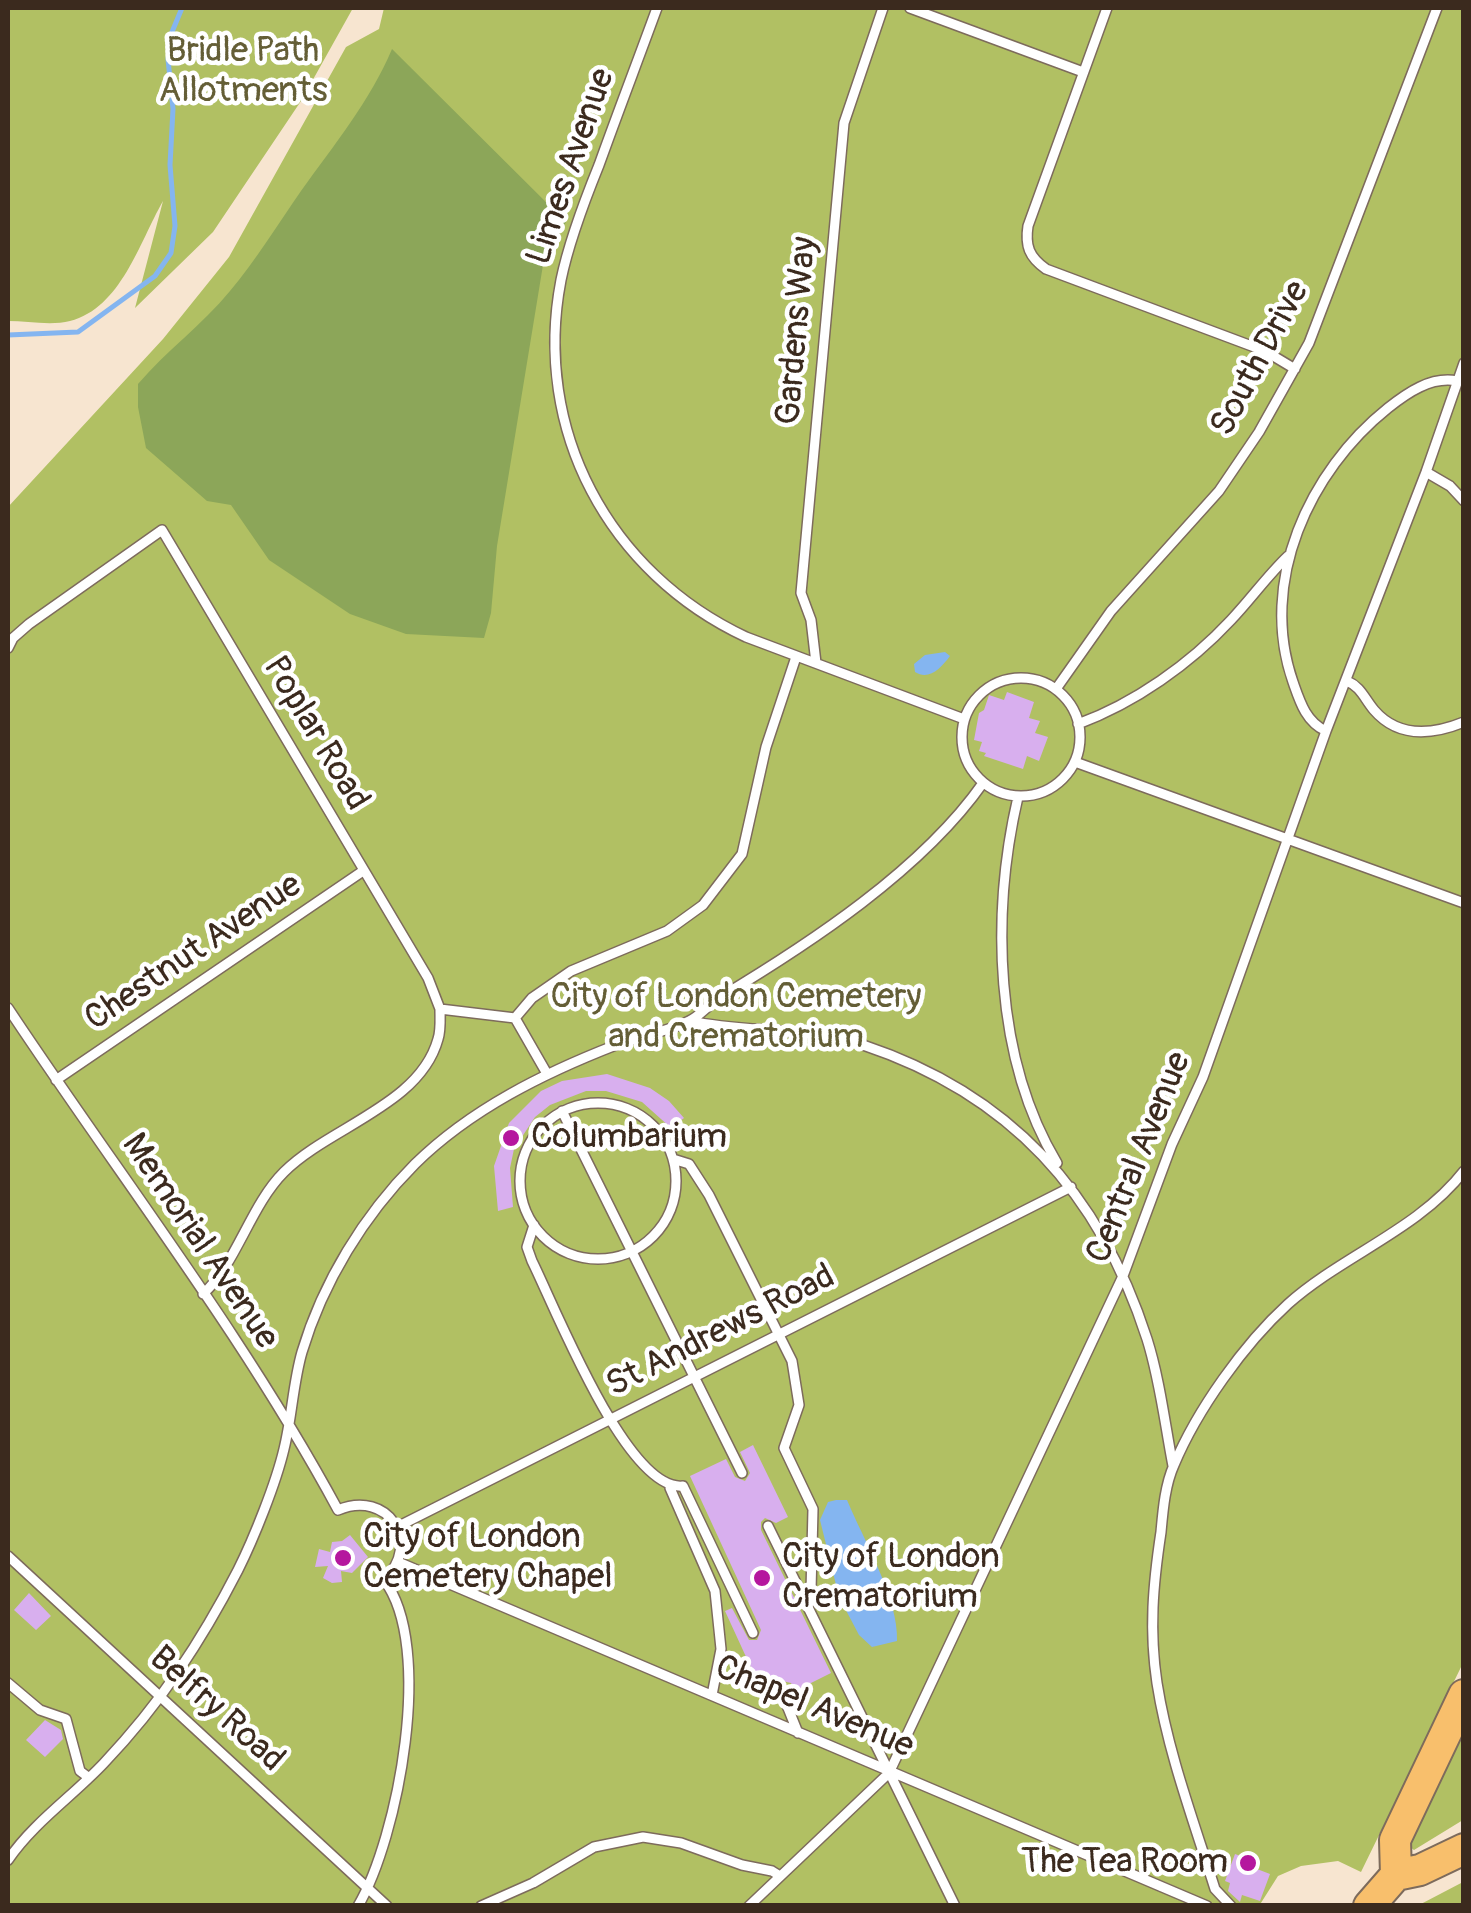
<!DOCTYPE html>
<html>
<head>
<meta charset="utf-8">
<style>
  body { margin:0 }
  #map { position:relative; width:1471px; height:1913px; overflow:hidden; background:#f7e5d0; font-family:Pangolin,sans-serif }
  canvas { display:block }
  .frame { position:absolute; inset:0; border:10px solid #3b2a1e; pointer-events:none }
</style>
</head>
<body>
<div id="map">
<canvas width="1471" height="1913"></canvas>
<div class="frame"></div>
</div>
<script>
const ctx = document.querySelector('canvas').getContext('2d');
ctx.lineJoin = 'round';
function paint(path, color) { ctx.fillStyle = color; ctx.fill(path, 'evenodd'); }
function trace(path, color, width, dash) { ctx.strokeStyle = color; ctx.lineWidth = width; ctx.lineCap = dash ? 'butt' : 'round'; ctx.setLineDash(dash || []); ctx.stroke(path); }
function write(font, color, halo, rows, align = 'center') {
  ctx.font = font + ' Pangolin,sans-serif'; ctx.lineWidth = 9; ctx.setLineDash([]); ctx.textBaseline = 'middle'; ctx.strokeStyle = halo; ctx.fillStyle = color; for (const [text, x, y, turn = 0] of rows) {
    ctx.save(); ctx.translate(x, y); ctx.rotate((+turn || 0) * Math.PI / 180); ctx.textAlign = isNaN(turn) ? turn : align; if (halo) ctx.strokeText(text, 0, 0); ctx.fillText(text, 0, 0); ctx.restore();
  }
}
paint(new Path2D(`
  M8 8H353L301 101 213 232 135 308 163 201C139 243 121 308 70 321 51 326 27 321 8 321Z
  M384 8H1463V1663L1361 1872 1338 1861 1301 1866 1278 1876 1259 1906 8 1905V507L163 339 229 257 346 47 379 29Z
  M1463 1707V1820L1414 1850 1401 1840Z
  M1463 1882V1905H1419Z`), '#b1c063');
paint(new Path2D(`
  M392 49 566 222 543 265 497 546 491 613 484 638 406 634 350 614 269 560 231 505 207 501 146 448 138 407V384C166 351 202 325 230 291 256 260 278 224 301 191 334 145 370 101 392 49Z`), '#8ca659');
paint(new Path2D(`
  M945 652 950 656C941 668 929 681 915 672L914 664 925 655Z
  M836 1500H847C863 1539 899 1599 897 1641L872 1647 859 1635 839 1597 820 1520 828 1502Z`), '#84b5f0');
trace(new Path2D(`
  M8 335 78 332 155 276 171 253 175 226 170 165 173 109 168 59 172 32 182 8`), '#84b5f0', 5);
paint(new Path2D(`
  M1007 692 1034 702 1029 718 1040 721 1035 733 1048 737 1039 761 1027 756 1023 769 984 756 986 753 979 751 982 742 974 740 979 713 984 710 989 695 1004 700Z
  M607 1074 650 1088 669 1101 684 1118 671 1128 642 1102 606 1091H586L550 1105 535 1117 514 1149 510 1168 513 1207 498 1211 494 1166 509 1123 541 1091 562 1081Z
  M753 1445 788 1517 776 1523 765 1518 761 1522V1530L831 1673 795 1691 791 1683 778 1680 773 1684V1692L764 1696 725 1611 732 1608 749 1640H757L761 1630 690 1476 726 1459 735 1477 745 1481 750 1473 740 1452Z
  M350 1535 368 1557 352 1573 341 1571 342 1582 332 1583 323 1578 328 1566 315 1567 319 1549 330 1552 332 1542 342 1541Z
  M29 1593 51 1616 36 1630 14 1610Z
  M45 1720 61 1730 63 1739 45 1757 26 1740Z
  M1235 1854 1259 1863 1257 1869 1270 1874 1260 1901 1242 1895 1240 1902 1228 1891 1230 1883 1225 1881Z`), '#d8afee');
const service = new Path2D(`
  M657 8C638 60 618 112 599 165 584 202 569 241 561 280 532 430 609 573 746 637L964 719
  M910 8 1083 72
  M1107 8 1028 226C1025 246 1029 257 1046 269L1265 351 1295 369
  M1426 472 1450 486 1464 501
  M8 648 13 638 29 624 162 530 428 978 440 1009 515 1018 546 1072
  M816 663 811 620 801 593 844 123 883 8
  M962 737a59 59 0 1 1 118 0a59 59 0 1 1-118 0Z
  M1347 681C1361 687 1364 698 1374 710 1398 738 1432 735 1464 722
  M1056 689 1111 611 1219 491 1259 432 1309 343 1437 8
  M1078 724C1135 703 1190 664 1231 620 1251 599 1267 576 1288 556
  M1326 731C1306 722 1300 702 1293 682 1258 582 1309 471 1388 408 1407 393 1431 376 1457 381
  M1075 762 1464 903
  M1018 797C991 913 994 1058 1057 1163
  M8 1008C118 1174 243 1334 338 1510 388 1489 423 1543 384 1580 435 1646 398 1838 358 1906
  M515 1018 532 998 571 971 667 931 703 905 742 854 766 747 796 657
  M690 1021C746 1033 808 1027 863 1045 1010 1094 1100 1193 1147 1339 1160 1380 1165 1425 1173 1466
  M56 1080 363 871
  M520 1181a78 78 0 1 1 156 0a78 78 0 1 1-156 0Z
  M562 1111 742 1473
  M673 1159 689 1164 709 1195 792 1361 799 1405 784 1448 813 1509 811 1591 802 1596
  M534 1225 527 1247 532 1261C555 1307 627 1492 683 1486L753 1633
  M203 1294C237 1263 250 1206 284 1172 329 1127 420 1105 438 1039 441 1030 440 1019 440 1009
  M670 1488 715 1591 721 1649 712 1695
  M768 1526 955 1906
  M397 1527 1071 1187
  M8 1556 387 1906
  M398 1562 1207 1906
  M8 1683 40 1710 66 1719 80 1771 88 1777
  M780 1688 798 1733
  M8 1860C34 1822 73 1796 104 1763 160 1704 201 1642 238 1570 254 1538 276 1483 284 1449 292 1417 293 1383 302 1352 323 1282 364 1215 415 1164 471 1109 544 1073 616 1045 639 1036 667 1032 689 1021 700 1016 708 1005 719 998 809 944 922 870 983 783
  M481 1906 533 1883 594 1847 643 1837 681 1843 742 1865 772 1871 780 1876
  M749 1906 889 1773 1123 1276 1172 1144 1203 1077 1326 731 1426 472 1464 363
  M1231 1906 1215 1889C1194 1822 1168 1753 1157 1683 1149 1630 1153 1585 1161 1532 1163 1510 1165 1485 1174 1465 1197 1410 1244 1344 1288 1304 1343 1255 1418 1230 1464 1171`);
const primary = new Path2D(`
  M1396 1875 1420 1870 1464 1849
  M1369 1906 1396 1875 1395 1840 1464 1695`);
trace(service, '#7d6b5c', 12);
trace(primary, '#7d6b5c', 34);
trace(service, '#fff', 9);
trace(primary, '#f8bf6c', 30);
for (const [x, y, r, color] of [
  [511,1138,10,"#b5179e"],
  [343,1558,10,"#b5179e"],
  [762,1578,10,"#b5179e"],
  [1248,1863,10,"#b5179e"]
]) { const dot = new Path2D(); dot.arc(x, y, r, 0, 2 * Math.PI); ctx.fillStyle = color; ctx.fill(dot); trace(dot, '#fff', 4); }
write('35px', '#645e36', '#fff', [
  ["Bridle Path",243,52],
  ["Allotments",243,92],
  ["City of London Cemetery",736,998],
  ["and Crematorium",736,1038]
]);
write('35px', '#3b2a1e', '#fff', [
  ["Limes Avenue",572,167,-71],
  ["Gardens Way",798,331,-85],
  ["South Drive",1261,359,-62],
  ["Poplar Road",315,734,59],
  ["Chestnut Avenue",194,953,-34],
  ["Central Avenue",1140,1158,-68],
  ["Memorial Avenue",199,1242,56],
  ["St Andrews Road",721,1332,-27],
  ["Chapel Avenue",814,1708,23],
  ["Belfry Road",216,1710,42]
]);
write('35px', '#3b2a1e', '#fff', [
  ["Columbarium",531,1138],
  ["City of London",363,1538],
  ["Cemetery Chapel",363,1578],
  ["City of London",782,1558],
  ["Crematorium",782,1598],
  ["The Tea Room",1228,1863,"right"]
], 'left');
</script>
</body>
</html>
